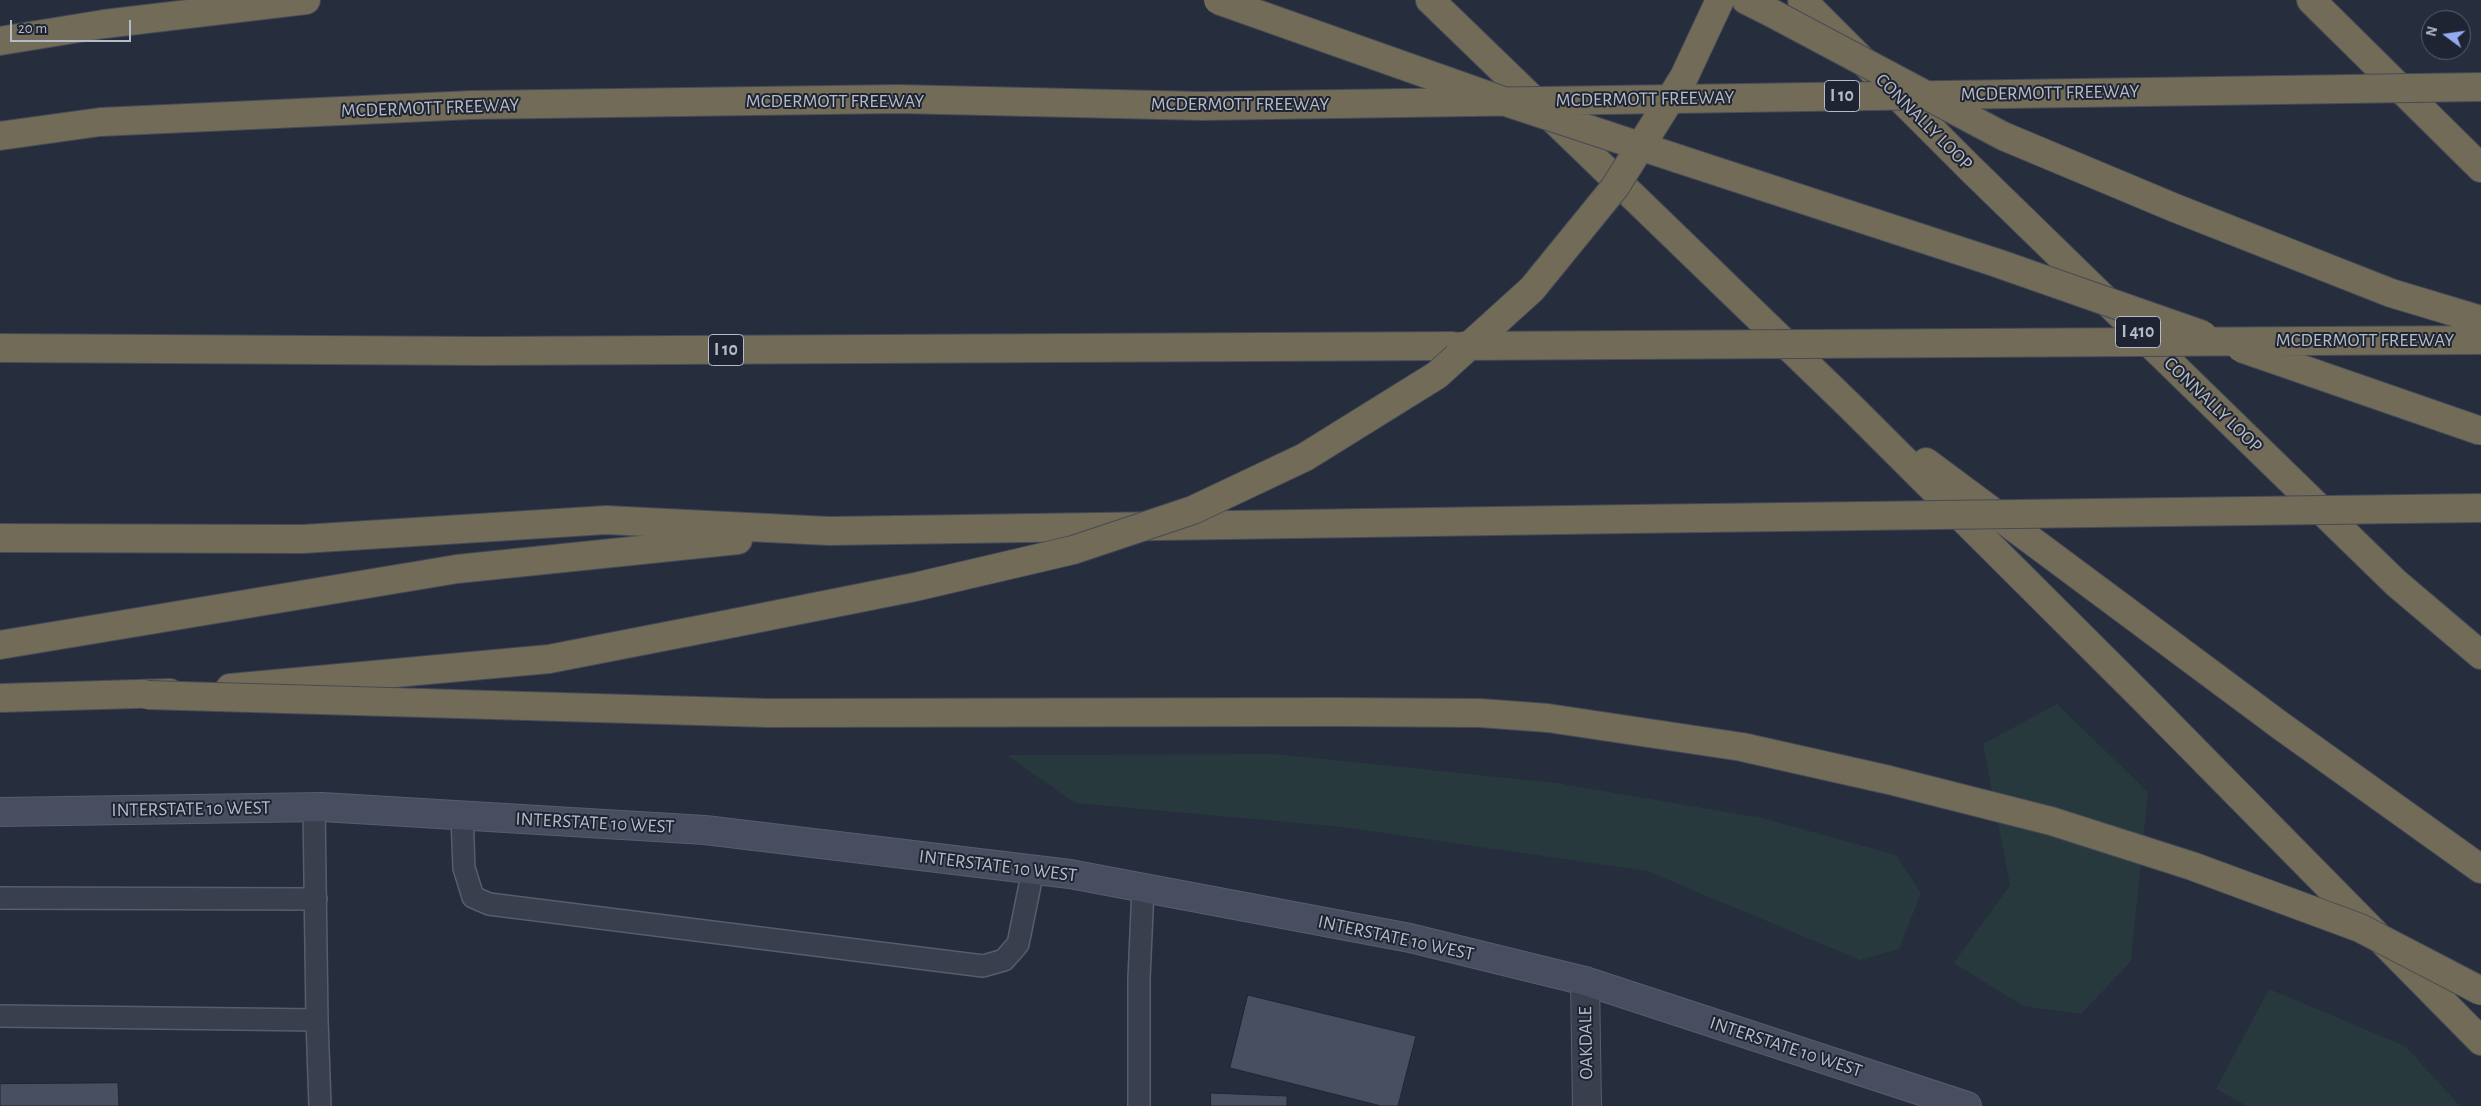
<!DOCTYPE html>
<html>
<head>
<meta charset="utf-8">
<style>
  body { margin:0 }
  #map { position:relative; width:2481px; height:1106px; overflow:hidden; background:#262d3d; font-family:"Alegreya Sans",sans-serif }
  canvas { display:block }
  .north { position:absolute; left:2421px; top:10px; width:50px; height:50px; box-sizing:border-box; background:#1f2432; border:1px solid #5b606e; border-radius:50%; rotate:284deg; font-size:14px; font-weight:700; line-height:20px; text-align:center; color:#b6bbc8 }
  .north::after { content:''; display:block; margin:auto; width:18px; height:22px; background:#93abf0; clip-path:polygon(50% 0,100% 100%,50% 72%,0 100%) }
  .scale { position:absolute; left:10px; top:20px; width:121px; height:22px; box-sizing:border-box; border:2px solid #b6bbc8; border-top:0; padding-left:6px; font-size:15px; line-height:18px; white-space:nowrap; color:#b6bbc8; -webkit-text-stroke:4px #1f2432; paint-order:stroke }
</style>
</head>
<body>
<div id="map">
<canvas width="2481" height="1106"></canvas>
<div class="north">N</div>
<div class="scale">20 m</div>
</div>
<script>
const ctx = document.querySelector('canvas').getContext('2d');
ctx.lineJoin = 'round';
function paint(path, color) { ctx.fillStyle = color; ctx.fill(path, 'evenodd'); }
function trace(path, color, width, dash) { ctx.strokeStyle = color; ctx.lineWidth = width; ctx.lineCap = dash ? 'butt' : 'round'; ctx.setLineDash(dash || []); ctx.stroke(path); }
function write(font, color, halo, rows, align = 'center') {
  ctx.font = font + ' "Alegreya Sans",sans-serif'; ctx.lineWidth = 4; ctx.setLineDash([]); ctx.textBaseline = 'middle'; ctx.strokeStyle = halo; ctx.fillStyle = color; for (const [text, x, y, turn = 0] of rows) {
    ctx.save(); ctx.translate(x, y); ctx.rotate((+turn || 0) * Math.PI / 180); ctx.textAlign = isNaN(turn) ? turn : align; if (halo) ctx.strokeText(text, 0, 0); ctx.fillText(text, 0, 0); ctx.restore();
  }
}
paint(new Path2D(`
  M2057 704 2148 792 2131 961 2081 1014 2023 1006 1954 963 2010 885 1983 744Z
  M1275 754 1556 783 1762 818 1896 855 1921 893 1899 949 1860 960 1647 871 1343 827 1075 803 1007 755Z
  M2269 989 2405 1046 2460 1106H2247L2216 1089Z`), '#28393e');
const building = new Path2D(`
  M1248 995 1416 1036 1398 1106H1381L1230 1068Z
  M118 1083 119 1106H0V1084Z
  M1211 1093 1287 1096V1106H1211Z`);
paint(building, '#484f60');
trace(building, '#212634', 1);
const service = new Path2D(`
  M314 807 317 1020
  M462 816 464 868 473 897 489 904 983 966 1004 960 1018 944 1033 870
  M0 898 316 899
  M0 1016 317 1020 320 1106
  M1139 1106V979L1143 888`);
const minor = new Path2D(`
  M1585 981 1587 1106`);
const secondary = new Path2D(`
  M0 812 322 807 705 830 1070 874 1410 938 1585 981 1967 1106`);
const motorway = new Path2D(`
  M1430 0 1850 406 2145 700 2481 1041
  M1746 0 1768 11
  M1802 0 1972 170 2396 583 2481 655
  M2311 0 2481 168
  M0 41 104 24 306 0
  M0 136 100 122 472 105 898 99 1203 106
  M1679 159 1997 263
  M0 348 484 351 1452 346
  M1926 462 2281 726 2481 869
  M0 538 303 539 606 520 829 531 1630 519
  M0 645 457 569 738 540
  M230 688 549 659 734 623
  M0 698 170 693`);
trace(service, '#585d6b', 24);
trace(minor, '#585d6b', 30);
trace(secondary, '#585d6b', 30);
trace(motorway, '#454a58', 30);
trace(service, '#3a3f4d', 21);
trace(minor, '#3a3f4d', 28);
trace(secondary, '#484e5f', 28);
trace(motorway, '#726b58', 28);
const motorwayBridge = new Path2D(`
  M1218 0 1509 103 1679 159
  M1768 11 2003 136 2175 208 2391 293 2481 320
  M1203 106 2481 87
  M1997 263 2203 335
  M1461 346 2481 340
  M2241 348 2481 431
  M1630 519 2481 508
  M734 623 915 587 1073 550 1193 510 1305 457 1437 375 1532 289 1615 187 1684 77 1720 0
  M147 695 768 713 1337 712 1480 713 1548 718 1742 747 1889 780 2051 821 2192 866 2360 928 2481 991`);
trace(motorwayBridge, '#454a58', 30, []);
trace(motorwayBridge, '#726b58', 28);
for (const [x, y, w] of [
  [1842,96,35],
  [2138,332,45],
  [726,350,35]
]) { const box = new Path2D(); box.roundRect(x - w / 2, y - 15.5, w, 31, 4); ctx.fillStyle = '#1f2432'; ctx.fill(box); trace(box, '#b6bbc8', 1); }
write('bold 18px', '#b6bbc8', null, [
  ["I 10",1842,96],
  ["I 410",2138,332],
  ["I 10",726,350]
]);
write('19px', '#b6bbc8', '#1f2432', [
  ["MCDERMOTT FREEWAY",2050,93,-1],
  ["MCDERMOTT FREEWAY",1645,99,-1],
  ["MCDERMOTT FREEWAY",835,101],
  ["MCDERMOTT FREEWAY",1240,104],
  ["MCDERMOTT FREEWAY",430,108,-2],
  ["CONNALLY LOOP",1924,122,45],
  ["MCDERMOTT FREEWAY",2365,340],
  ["CONNALLY LOOP",2213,405,44],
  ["INTERSTATE 10 WEST",191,809,-1],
  ["INTERSTATE 10 WEST",595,823,3],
  ["INTERSTATE 10 WEST",998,866,7],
  ["INTERSTATE 10 WEST",1396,938,12],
  ["OAKDALE",1586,1043,-91],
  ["INTERSTATE 10 WEST",1786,1047,18]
]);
</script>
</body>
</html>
